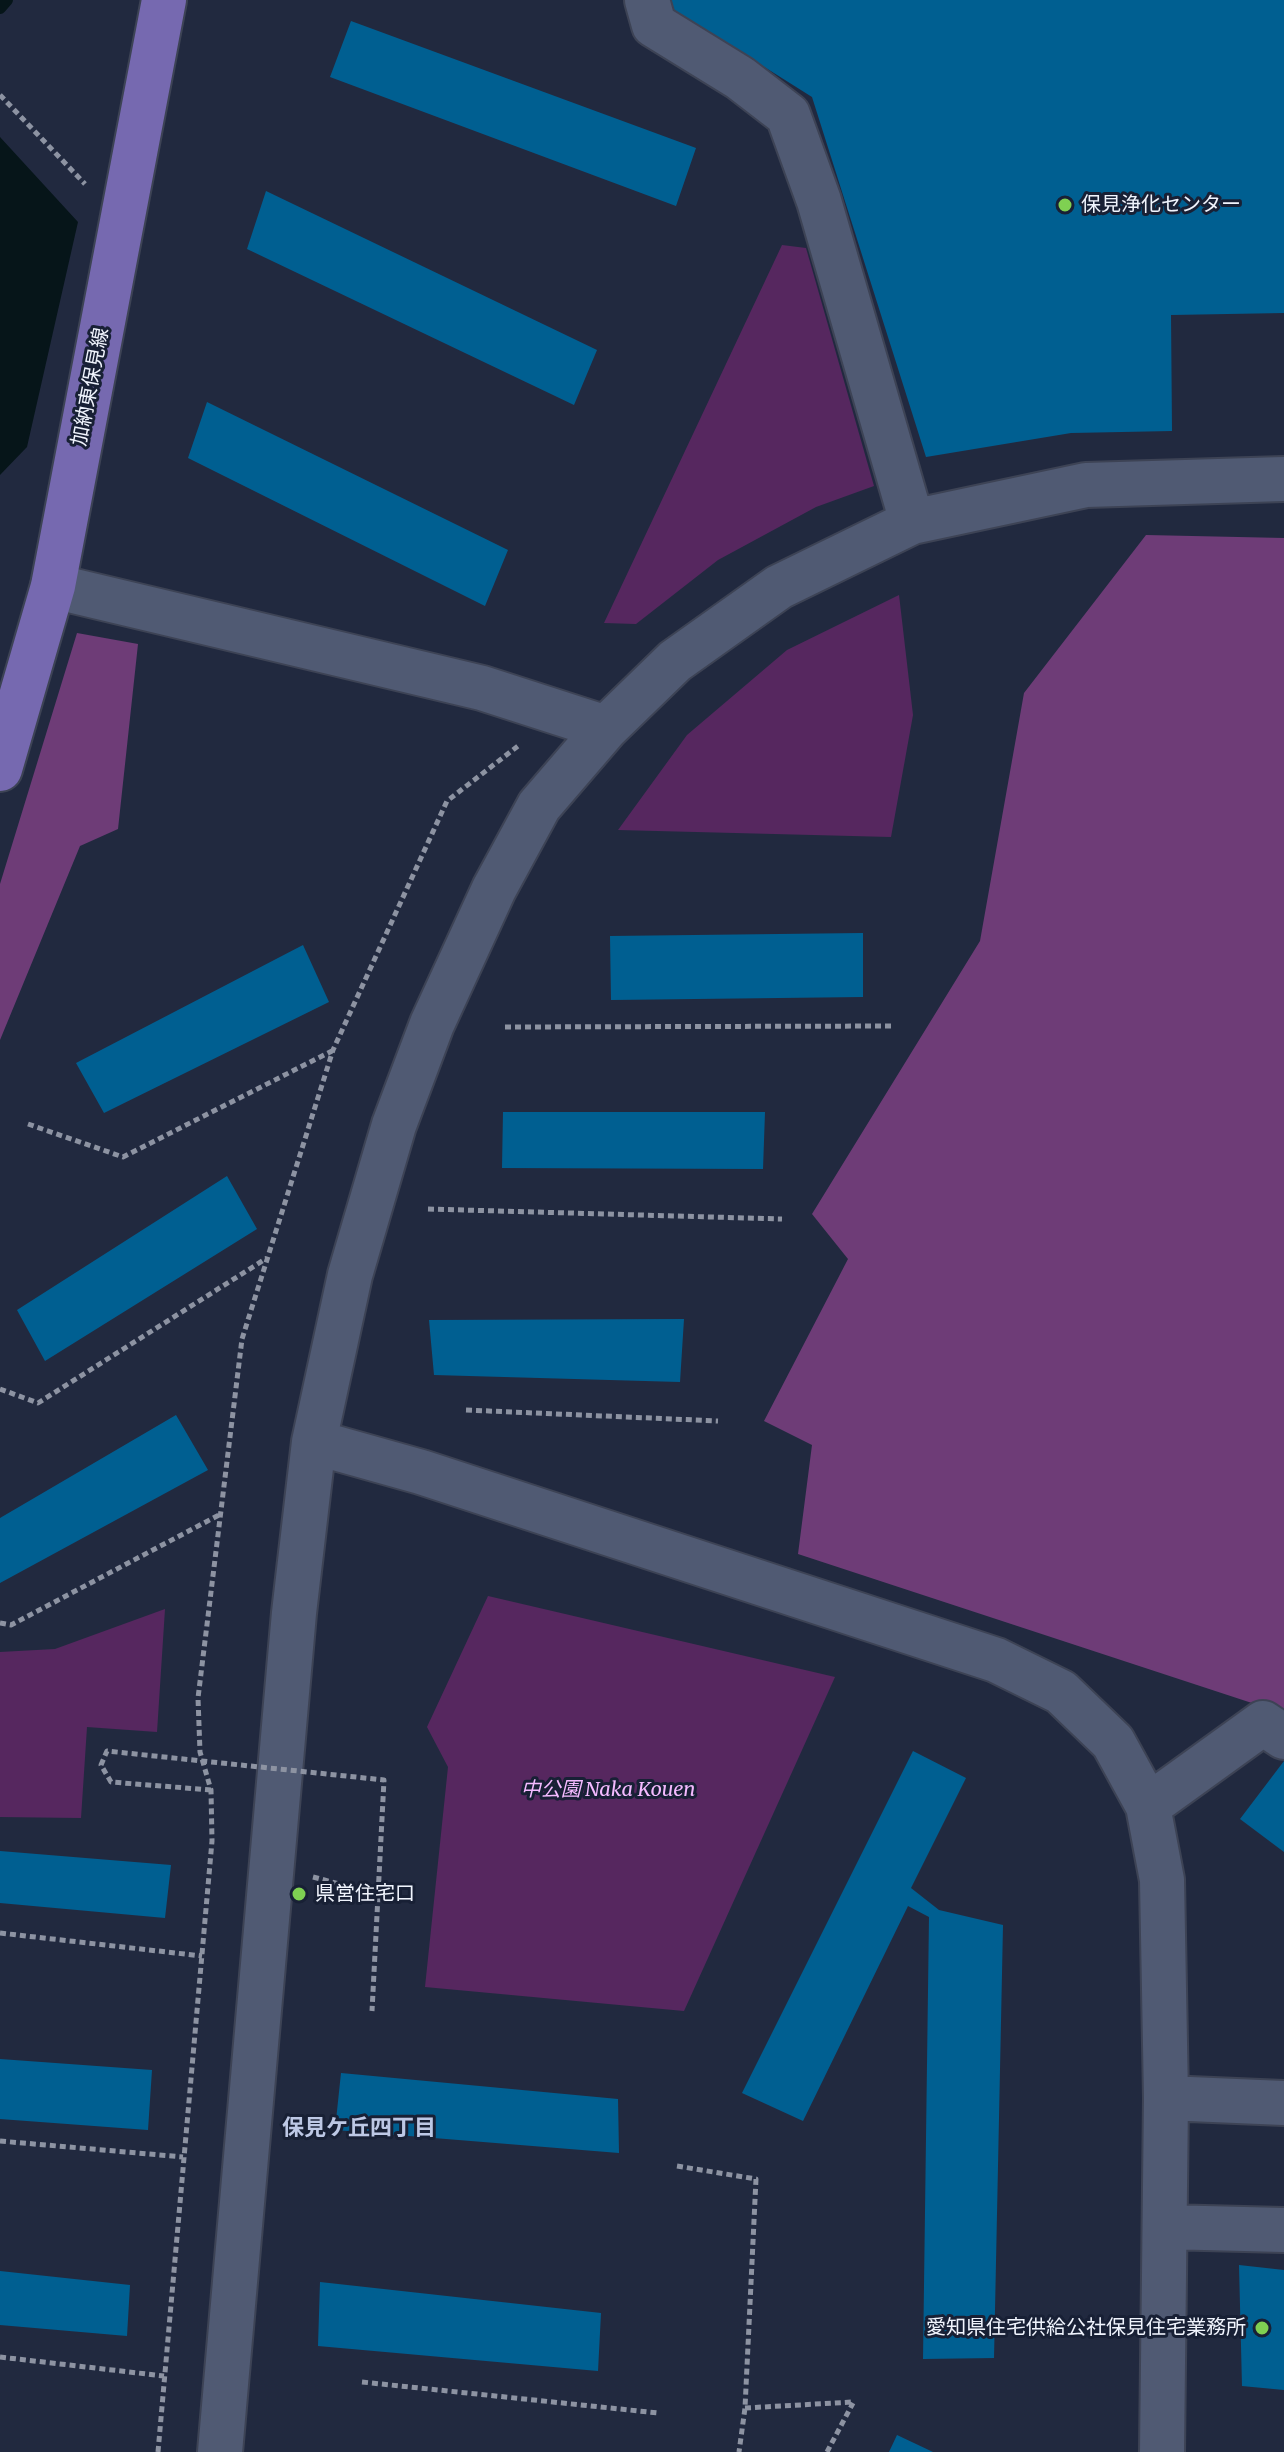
<!DOCTYPE html>
<html>
<head>
<meta charset="utf-8">
<style>
  body { margin:0 }
  canvas { display:block; background:#21293f }
</style>
</head>
<body>
<canvas width="1284" height="2452"></canvas>
<script>
const ctx = document.querySelector('canvas').getContext('2d');
ctx.lineJoin = 'round';
function paint(path, color) { ctx.fillStyle = color; ctx.fill(path, 'evenodd'); }
function trace(path, color, width, dash) { ctx.strokeStyle = color; ctx.lineWidth = width; ctx.lineCap = dash ? 'butt' : 'round'; ctx.setLineDash(dash || []); ctx.stroke(path); }
function write(font, color, halo, rows, align = 'center') {
  ctx.font = font + ' Merriweather,"Noto Sans JP",serif'; ctx.lineWidth = 6; ctx.setLineDash([]); ctx.textBaseline = 'middle'; ctx.strokeStyle = halo; ctx.fillStyle = color; for (const [text, x, y, turn = 0] of rows) {
    ctx.save(); ctx.translate(x, y); ctx.rotate((+turn || 0) * Math.PI / 180); ctx.textAlign = isNaN(turn) ? turn : align; if (halo) ctx.strokeText(text, 0, 0); ctx.fillText(text, 0, 0); ctx.restore();
  }
}
paint(new Path2D(`
  M782 245 806 248 874 486 816 507 718 560 636 624 604 623Z
  M899 595 913 715 891 837 618 830 687 735 787 650Z
  M488 1596 835 1677 684 2011 425 1987 448 1767 427 1727Z
  M165 1609 157 1732 87 1727 81 1818 0 1817V1652L55 1649Z`), '#56275f');
paint(new Path2D(`
  M1146 535 1284 538V1722L1261 1706 798 1554 812 1445 764 1421 848 1259 812 1214 980 941 1024 693Z
  M77 633 138 644 118 829 80 846 0 1040V884Z`), '#6e3c77');
paint(new Path2D(`
  M0 137 78 222 27 447 0 475Z`), '#061519');
trace(new Path2D(`
  M0 8 7 0`), '#061519', 12);
paint(new Path2D(`
  M658 0H1284V313L1171 315 1172 431 1071 433 926 457 812 97Z
  M351 21 696 148 676 206 330 77Z
  M266 191 597 350 574 405 247 249Z
  M207 402 508 550 485 606 188 458Z
  M863 933V997L611 1000 610 936Z
  M303 945 329 1002 104 1113 76 1063Z
  M503 1112H765L763 1169 502 1168Z
  M227 1176 257 1229 45 1361 17 1310Z
  M684 1319 680 1382 434 1375 429 1320Z
  M176 1415 208 1470 0 1583V1518Z
  M913 1751 966 1778 911 1888 939 1910 1003 1925 994 2358 923 2359 929 1917 908 1906 803 2121 742 2093Z
  M1284 1761V1852L1240 1819Z
  M0 1851 171 1865 165 1918 0 1903Z
  M0 2059 152 2070 148 2130 0 2119Z
  M341 2073 618 2099 619 2153 335 2130Z
  M1239 2265 1284 2270V2390L1242 2386Z
  M0 2271 130 2285 127 2336 0 2325Z
  M320 2282 601 2313 598 2371 318 2346Z
  M897 2435 933 2452H889Z`), '#005f91');
const minor = new Path2D(`
  M647 0 654 25 740 78 788 115 819 201 912 522
  M53 586 482 688 606 728
  M314 1442 421 1472 996 1660 1061 1692 1113 1742 1148 1806 1162 1880 1166 2098 1162 2452
  M1148 1806 1263 1723 1284 1737
  M1166 2098 1284 2103
  M1165 2227 1284 2230
  M220 2452 294 1613 314 1442 350 1275 394 1125 432 1024 494 889 539 806 606 728 675 661 779 587 912 522 1086 485 1284 479`);
const major = new Path2D(`
  M0 769 53 586 164 0`);
trace(minor, '#3d4355', 48);
trace(major, '#3d4355', 48);
trace(new Path2D(`
  M0 95 85 184
  M505 1027 894 1026
  M28 1124 123 1157 332 1051
  M428 1209 782 1219
  M0 1389 38 1403 267 1258
  M466 1410 718 1421
  M0 1623 11 1625 219 1515
  M313 1877 378 1894
  M0 1933 202 1956
  M0 2141 183 2157
  M677 2166 756 2179 745 2408 739 2452
  M0 2357 164 2376
  M362 2382 658 2413
  M745 2408 853 2402
  M158 2452 212 1841 211 1790 200 1752 198 1698 242 1339 333 1050 447 801 518 746
  M827 2452 853 2403`), '#8d93a2', 5, [6, 4]);
trace(minor, '#505a73', 44);
trace(major, '#7669b0', 44);
trace(new Path2D(`
  M211 1790 111 1782 101 1765 107 1751 384 1780 372 2011`), '#8d93a2', 5, [6, 4]);
for (const [x, y, r, color] of [
  [1065,205,8,"#7fd052"],
  [299,1894,8,"#7fd052"],
  [1262,2328,8,"#7fd052"]
]) { const dot = new Path2D(); dot.arc(x, y, r, 0, 2 * Math.PI); ctx.fillStyle = color; ctx.fill(dot); trace(dot, '#182035', 3); }
write('20px', '#f0f4fd', '#182035', [
  ["保見浄化センター",1081,205],
  ["県営住宅口",315,1894],
  ["愛知県住宅供給公社保見住宅業務所",1246,2328,"right"]
], 'left');
write('20px', '#f0f4fd', '#182035', [
  ["加納東保見線",91,387,-79]
]);
write('italic 20px', '#f4baff', '#182035', [
  ["中公園 Naka Kouen",608,1790]
]);
write('bold 22px', '#bdc8e5', '#182035', [
  ["保見ケ丘四丁目",359,2129]
]);
</script>
</body>
</html>
